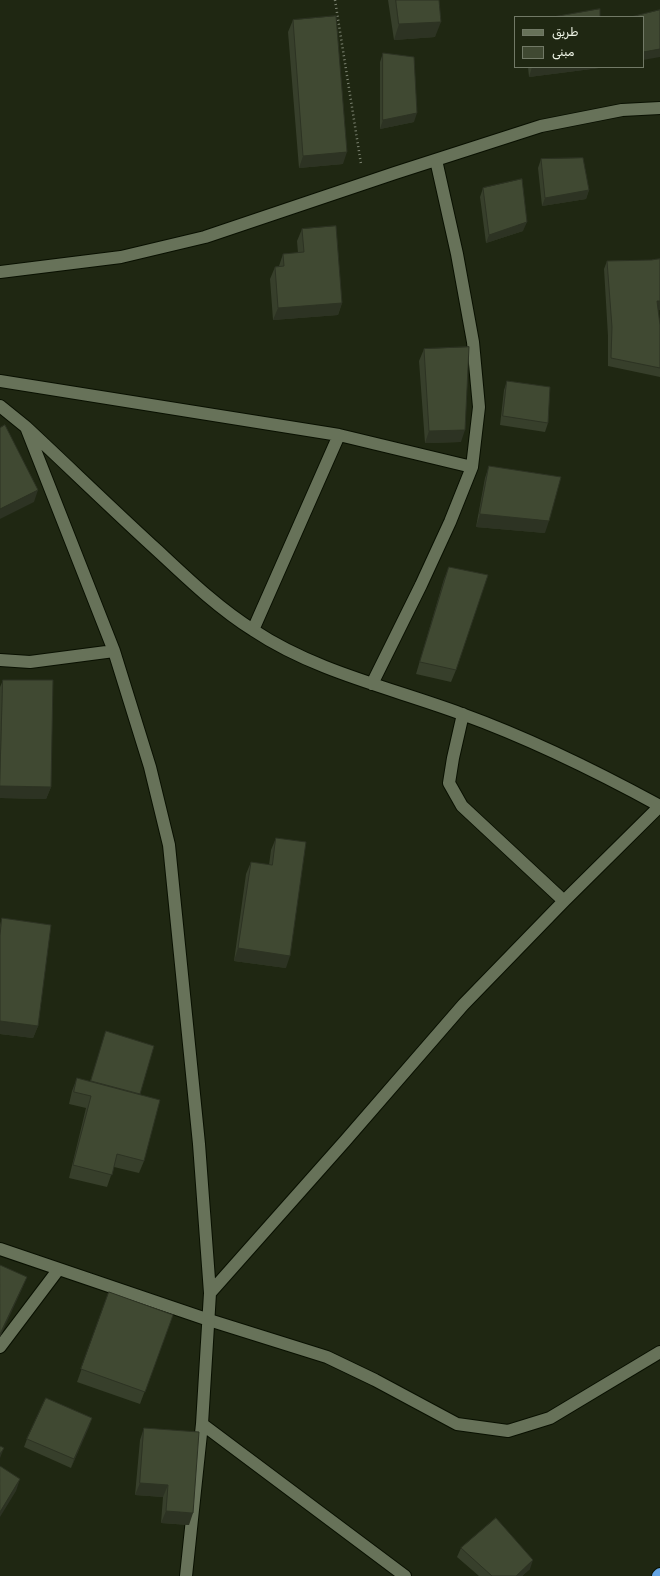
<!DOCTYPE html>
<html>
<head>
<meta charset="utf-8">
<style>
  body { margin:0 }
  #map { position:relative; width:660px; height:1576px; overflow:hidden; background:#1f2712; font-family:Rubik,Cairo,sans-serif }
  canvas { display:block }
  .legend { position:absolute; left:514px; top:16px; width:130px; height:52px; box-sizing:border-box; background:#1f2712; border:1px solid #717966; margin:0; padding:5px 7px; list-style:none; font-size:12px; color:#edf3e5 }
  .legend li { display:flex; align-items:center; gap:8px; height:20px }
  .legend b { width:20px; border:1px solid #717966 }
</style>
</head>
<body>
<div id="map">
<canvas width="660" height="1576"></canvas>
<ul class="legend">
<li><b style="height:5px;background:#677259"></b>طريق</li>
<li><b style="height:11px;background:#404932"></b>مبنى</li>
</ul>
</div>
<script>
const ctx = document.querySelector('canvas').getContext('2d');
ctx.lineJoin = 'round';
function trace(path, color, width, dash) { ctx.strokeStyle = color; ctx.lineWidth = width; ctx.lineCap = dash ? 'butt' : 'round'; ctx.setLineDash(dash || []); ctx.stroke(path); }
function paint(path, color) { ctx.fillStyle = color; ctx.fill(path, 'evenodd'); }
const lane = new Path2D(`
  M209 1320 327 1357 375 1380 457 1424 508 1431 550 1418 660 1352`);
const street = new Path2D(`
  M0 272 121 257 205 237 395 173 541 126 622 110 660 108
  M0 381 339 435 472 467
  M0 406 26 427C70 468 113 510 158 551 188 579 218 608 253 630 316 672 392 688 462 714 531 739 596 771 660 806
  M26 427 114 651 150 767 169 845 199 1144 210 1293 202 1424 186 1576
  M253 630 339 435
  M0 660 30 662 114 651
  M372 684 421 585 450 522 472 467 479 407 473 342 457 254 436 160
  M463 714 453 758 449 783 462 806 564 901
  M0 1249 209 1320
  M210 1293 345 1141 463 1005 564 901 660 806
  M0 1347 58 1270
  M202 1424 405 1576`);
const highway = new Path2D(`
  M658 1576 660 1574`);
trace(lane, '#091000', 14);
trace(street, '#091000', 14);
trace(highway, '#091000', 14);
trace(new Path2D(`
  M335 0 361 164`), '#7d8472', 2.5, [1, 3]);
trace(lane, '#677259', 12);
trace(street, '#677259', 12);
trace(highway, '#65a5e4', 12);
paint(new Path2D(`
  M388 0H439L435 37 394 40Z
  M293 20 343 164 299 168 288 32Z
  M383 53 414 122 380 129V62Z
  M528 67H600L599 68 529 77Z
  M541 159 589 190 586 199 542 206 538 168Z
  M483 188 523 231 486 243 480 197Z
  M302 229 342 303 338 315 273 320 270 279 275 267 279 266 283 254 298 253 297 241Z
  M660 259V310H658L660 325V377L608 366V336L604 269 607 261 651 260Z
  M424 349 461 442 425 443 419 361Z
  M507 381 548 423 545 432 500 425 504 390Z
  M489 466 545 533 476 527 485 478Z
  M449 567 456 670 451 682 416 674 444 579Z
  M3 680 51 787 46 799 0 798V687Z
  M276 838 286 968 234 961 246 874 251 862 269 865 271 850Z
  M2 918 38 1026 33 1038 0 1034V925Z
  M106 1031 140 1094 144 1161 139 1173 114 1167 107 1187 69 1178 86 1108 69 1104 72 1091 77 1078 90 1082Z
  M109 1292 173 1315 140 1404 77 1382Z
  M92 1418 71 1468 24 1447 27 1439Z
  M144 1428 189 1525 161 1523 163 1497 135 1495 140 1440Z
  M461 1548 530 1569 522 1576H479L457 1557Z`), '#373f2b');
paint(new Path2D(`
  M441 22 435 37 394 40 399 24Z
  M660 49V57L643 60V52Z
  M532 67H600L599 68 529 77Z
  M417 113 414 122 380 129 383 120Z
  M347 152 343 164 299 168 303 156Z
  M589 190 586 199 542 206 545 198Z
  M527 222 523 231 486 243 489 235Z
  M657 301H660V310H654Z
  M342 303 338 315 273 320 278 308Z
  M465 430 461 442 425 443 429 431Z
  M38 490 34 502 0 519V509Z
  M480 514 549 521 545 533 476 527Z
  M0 786 51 787 46 799 0 798Z
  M238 948 290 956 286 968 234 961Z
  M0 1021 38 1026 33 1038 0 1034Z
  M27 1277 22 1289 0 1337V1334Z
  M92 1418 89 1427 71 1468 74 1459Z
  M4 1448 0 1458V1454Z
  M20 1479 16 1491 0 1517V1512Z
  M140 1483 168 1485 163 1497 135 1495Z
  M166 1511 193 1513 189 1525 161 1523Z
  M533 1560 530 1569 522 1576H516Z`), '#2d3323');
const building = new Path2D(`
  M396 0H439L441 22 399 24Z
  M600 9V17H553Z
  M660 10V49L643 52V17H631Z
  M336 16 347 152 303 156 293 20Z
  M383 53 414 57 417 113 383 120Z
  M583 158 589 190 545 198 541 159Z
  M522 179 527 222 489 235 483 188Z
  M336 226 342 303 278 308 275 267 284 266 283 254 304 252 302 229Z
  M660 259V301H657L660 325V368L611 358 612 327 607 261 651 260Z
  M469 347 465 430 429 431 424 349Z
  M507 381 550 387 548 423 503 416Z
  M5 425 38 490 0 509V428Z
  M489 466 561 477 549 521 480 514Z
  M449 567 488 575 456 670 420 662Z
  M3 680H53L51 787 0 786Z
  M276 838 306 842 290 956 238 948 251 862 272 865Z
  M2 918 51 925 38 1026 0 1021V936Z
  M106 1031 154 1046 140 1094 91 1081Z
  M77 1078 160 1100 144 1161 117 1154 112 1175 73 1165 91 1096 74 1092Z
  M0 1265 27 1277 0 1334Z
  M109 1292 173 1315 145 1392 81 1369Z
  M46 1398 92 1418 74 1459 27 1439Z
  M144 1428 199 1432 193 1513 166 1511 168 1485 140 1483Z
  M0 1446 4 1448 0 1454Z
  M0 1466 20 1479 0 1512Z
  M496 1518 533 1560 516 1576H492L461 1548Z`);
paint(building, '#404932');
trace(building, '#2d3323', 1);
</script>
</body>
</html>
